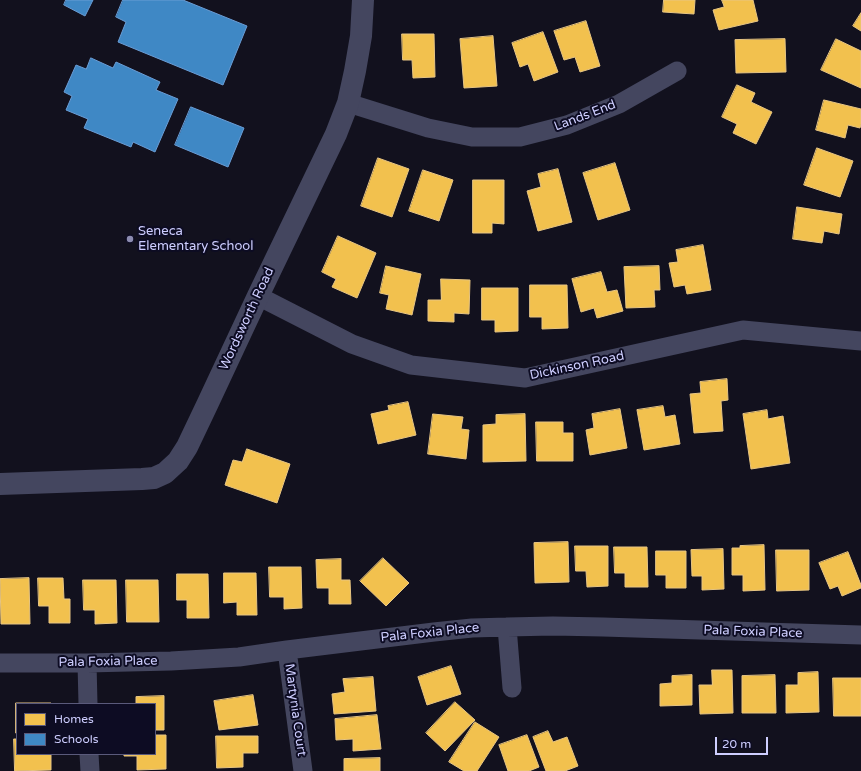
<!DOCTYPE html>
<html>
<head>
<meta charset="utf-8">
<style>
  body { margin:0 }
  #map { position:relative; width:861px; height:771px; overflow:hidden; background:#12111e; font-family:"Varela Round",sans-serif }
  canvas { display:block }
  .legend { position:absolute; left:16px; top:703px; width:140px; height:52px; box-sizing:border-box; background:#0d0c23; border:1px solid #5a5a7b; margin:0; padding:5px 7px; list-style:none; font-size:12px; color:#ceceff }
  .legend li { display:flex; align-items:center; gap:8px; height:20px }
  .legend b { width:20px; border:1px solid #5a5a7b }
  .scale { position:absolute; left:715px; top:737px; width:53px; height:18px; box-sizing:border-box; border:2px solid #ceceff; border-top:0; padding-left:5px; font-size:12px; line-height:14px; white-space:nowrap; color:#ceceff; -webkit-text-stroke:3px #0d0c23; paint-order:stroke }
</style>
</head>
<body>
<div id="map">
<canvas width="861" height="771"></canvas>
<ul class="legend">
<li><b style="height:11px;background:#f2c14e"></b>Homes</li>
<li><b style="height:11px;background:#3f88c5"></b>Schools</li>
</ul>
<div class="scale">20 m</div>
</div>
<script>
const ctx = document.querySelector('canvas').getContext('2d');
ctx.lineJoin = 'round';
function paint(path, color) { ctx.fillStyle = color; ctx.fill(path, 'evenodd'); }
function trace(path, color, width, dash) { ctx.strokeStyle = color; ctx.lineWidth = width; ctx.lineCap = dash ? 'butt' : 'round'; ctx.setLineDash(dash || []); ctx.stroke(path); }
function write(font, color, halo, rows, align = 'center') {
  ctx.font = font + ' "Varela Round",sans-serif'; ctx.lineWidth = 4; ctx.setLineDash([]); ctx.textBaseline = 'middle'; ctx.strokeStyle = halo; ctx.fillStyle = color; for (const [text, x, y, turn = 0] of rows) {
    ctx.save(); ctx.translate(x, y); ctx.rotate((+turn || 0) * Math.PI / 180); ctx.textAlign = isNaN(turn) ? turn : align; if (halo) ctx.strokeText(text, 0, 0); ctx.fillText(text, 0, 0); ctx.restore();
  }
}
const homes = new Path2D(`
  M664 0H695L694 14 663 12Z
  M722 0H753L758 21 719 30 713 10 724 7Z
  M861 13V31L853 26Z
  M586 21 600 66 580 72 575 57 564 60 554 31Z
  M543 32 558 72 534 81 528 64 520 67 512 43Z
  M402 34H434L435 77 413 78 412 60H403Z
  M493 36 497 86 464 88 460 39Z
  M785 39 786 72 736 73 735 40Z
  M836 39 861 51V88L821 70Z
  M737 85 755 93 751 102 772 112 756 144 733 133 737 124 722 117Z
  M824 100 861 109V124L860 128 848 125 845 138 816 130Z
  M817 148 853 161 840 197 804 185Z
  M378 158 409 169 392 217 361 206Z
  M615 163 630 210 598 220 583 173Z
  M558 169 572 222 538 231 527 191 541 187 538 174Z
  M423 170 453 180 439 221 409 211Z
  M473 180H504V224L492 223V233H473Z
  M797 207 842 214 839 234 824 231 822 243 793 239Z
  M338 236 376 253 357 298 332 287 336 279 322 272Z
  M703 245 711 290 687 294 685 285 674 287 669 263 678 262 676 250Z
  M386 266 421 274 412 315 386 309 389 295 380 293Z
  M659 266 660 290H654L655 307 626 308 624 267Z
  M601 272 607 292 617 290 623 311 597 318 594 308 581 312 572 279Z
  M441 279 470 280 469 314 454 313V322L428 321V300H441Z
  M530 285H567L568 328 542 329V317H530Z
  M482 288H518V331L495 332V320H482Z
  M727 379 728 400 721 401 723 431 694 433 690 394 701 393 700 382Z
  M408 402 416 435 378 444 371 414 389 410 388 406Z
  M663 406 665 417 675 415 680 444 644 450 637 410Z
  M620 409 627 448 590 455 586 430 594 428 592 414Z
  M767 410 768 419 783 416 790 463 751 469 743 414Z
  M433 414 463 417 461 429 469 430 466 459 428 454Z
  M525 414 526 461 483 462V425L496 424V415Z
  M536 422H563V433H573V461H537Z
  M247 449 290 464 277 503 225 485 233 460 242 462Z
  M568 542 569 582 535 583 534 543Z
  M764 545 765 590 743 591V575H732V548H740V546Z
  M575 546H608V586L587 587 586 571H576Z
  M614 547H647L648 587H625V573H615Z
  M723 549 724 589 702 590V576H692L691 550Z
  M776 550H809V590L777 591Z
  M656 551H686V588H666V575H656Z
  M848 552 861 585V588L842 596 838 586 830 589 819 563Z
  M383 558 409 583 386 606 360 581Z
  M341 559V580H350L351 604H329V588H317L316 560Z
  M269 567H301L302 608 284 609V597H270Z
  M224 573H256L257 615H237V602L224 603Z
  M177 574H208L209 618H187V600H177Z
  M29 578 30 624H1L0 579Z
  M38 578H63L64 599H70V623H49V606H39Z
  M83 580H116L117 623 95 624V610H84Z
  M126 580H158L159 622H127Z
  M451 666 461 694 427 705 418 677Z
  M712 670H732L733 713 700 714 699 685H712Z
  M818 672 819 712 786 713V685H798V673Z
  M692 675V705L660 706V684L672 683V676Z
  M775 675 776 713H742V676Z
  M373 677 376 711 334 714 332 694 345 692 343 679Z
  M833 678H861V716H834Z
  M253 695 258 725 219 730 214 701Z
  M164 696V730H155V704H136V697Z
  M455 702 475 720 445 751 426 733Z
  M16 703H51V704H17V733H16Z
  M377 715 381 749 353 751V739L336 740 335 719Z
  M475 722 499 737 477 771H464L449 762Z
  M548 731 553 742 567 737 578 766 565 771H546L533 737Z
  M155 735H166V769L137 770V756H124V754H155Z
  M527 735 539 767 529 771H508L499 745Z
  M216 736H258V753H243V767L217 768Z
  M14 739H17V754H51V770L15 771Z
  M380 758V771H344V759Z`);
paint(homes, '#f2c14e');
trace(homes, '#e7c583', 1);
const schools = new Path2D(`
  M66 0H93L85 16 64 5Z
  M123 0H183L247 26 223 85 118 42 126 22 116 17Z
  M91 58 113 68 116 62 160 82 156 90 178 99 155 152 133 142 131 147 84 128 88 119 66 110 72 96 64 92 76 65 86 69Z
  M191 107 244 128 228 167 175 145Z`);
paint(schools, '#3f88c5');
trace(schools, '#6a9dd6', 1);
trace(new Path2D(`
  M348 103 428 128 472 137H520L567 125 619 104 677 71
  M258 296 352 344 411 365 525 378 743 330 861 341
  M507 627 512 688
  M287 650 303 771
  M0 663H87L171 661 239 657 287 650 434 632 472 628 507 627 553 626 603 627 861 635
  M87 663 88 704
  M89 754 90 771`), '#44465f', 19);
trace(new Path2D(`
  M0 484 142 479 154 478 165 473 178 461 187 447 207 405 258 296 336 134 348 103 355 71 361 36 363 0`), '#44465f', 22);
for (const [x, y, r, color] of [
  [130,239,4,"#8c8cb0"]
]) { const dot = new Path2D(); dot.arc(x, y, r, 0, 2 * Math.PI); ctx.fillStyle = color; ctx.fill(dot); trace(dot, '#0d0c23', 1.5); }
write('13px', '#ceceff', '#0d0c23', [
  ["Lands End",585,116,-21],
  ["Wordsworth Road",247,319,-65],
  ["Dickinson Road",577,366,-12],
  ["Pala Foxia Place",753,632,2],
  ["Pala Foxia Place",430,633,-6],
  ["Pala Foxia Place",108,662,-1],
  ["Martynia Court",295,710,82]
]);
write('13px', '#ceceff', '#0d0c23', [
  ["Seneca",138,232],
  ["Elementary School",138,247]
], 'left');
</script>
</body>
</html>
